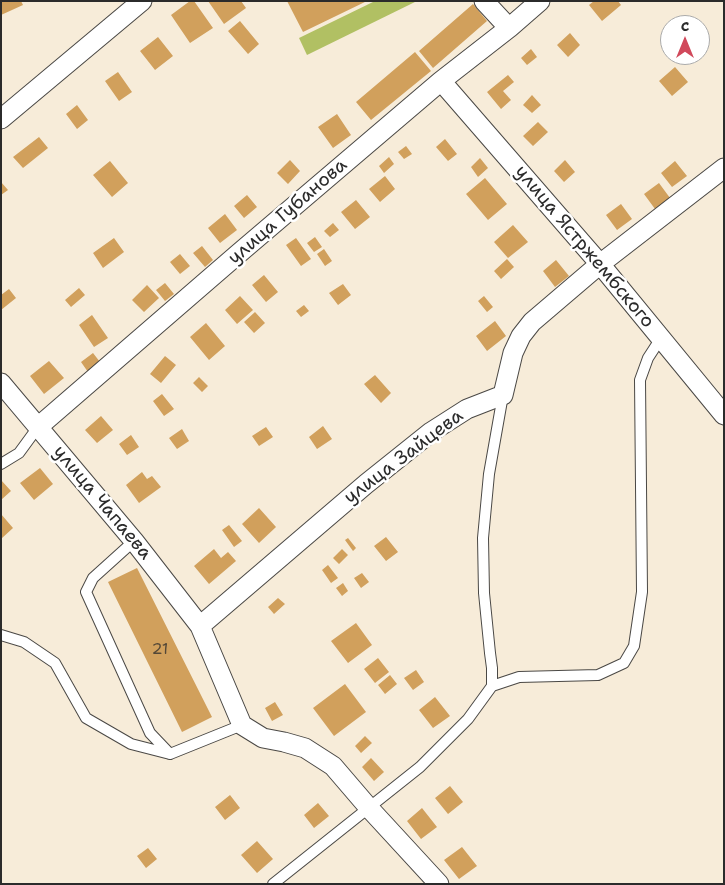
<!DOCTYPE html>
<html>
<head>
<meta charset="utf-8">
<style>
  body { margin:0 }
  #map { position:relative; width:725px; height:885px; overflow:hidden; background:#f7ecd9; font-family:"Shantell Sans",sans-serif }
  canvas { display:block }
  .frame { position:absolute; inset:0; border:2px solid #2b2b2b; pointer-events:none }
  .north { position:absolute; left:660px; top:15px; width:50px; height:50px; box-sizing:border-box; background:#fff; border:1px solid #aaa; border-radius:50%; rotate:0deg; font-size:14px; font-weight:700; line-height:20px; text-align:center; color:#2b2b2b }
  .north::after { content:''; display:block; margin:auto; width:18px; height:22px; background:#d1495b; clip-path:polygon(50% 0,100% 100%,50% 72%,0 100%) }
</style>
</head>
<body>
<div id="map">
<canvas width="725" height="885"></canvas>
<div class="frame"></div>
<div class="north">С</div>
</div>
<script>
const ctx = document.querySelector('canvas').getContext('2d');
ctx.lineJoin = 'round';
function paint(path, color) { ctx.fillStyle = color; ctx.fill(path, 'evenodd'); }
function trace(path, color, width, dash) { ctx.strokeStyle = color; ctx.lineWidth = width; ctx.lineCap = dash ? 'butt' : 'round'; ctx.setLineDash(dash || []); ctx.stroke(path); }
function write(font, color, halo, rows, align = 'center') {
  ctx.font = font + ' "Shantell Sans",sans-serif'; ctx.lineWidth = 5; ctx.setLineDash([]); ctx.textBaseline = 'middle'; ctx.strokeStyle = halo; ctx.fillStyle = color; for (const [text, x, y, turn = 0] of rows) {
    ctx.save(); ctx.translate(x, y); ctx.rotate((+turn || 0) * Math.PI / 180); ctx.textAlign = isNaN(turn) ? turn : align; if (halo) ctx.strokeText(text, 0, 0); ctx.fillText(text, 0, 0); ctx.restore();
  }
}
paint(new Path2D(`
  M375 1H417L307 55 299 38Z`), '#b1c063');
paint(new Path2D(`
  M1 1H21L23 5 1 15Z
  M190 1H194L213 28 190 43 171 15Z
  M208 1H241L246 8 224 24Z
  M287 1H367L303 32Z
  M594 1H618L621 5 602 21 589 5Z
  M473 4 487 21 433 68 419 51Z
  M240 21 259 44 248 54 228 31Z
  M570 33 580 45 568 57 557 45Z
  M158 37 173 56 155 70 140 51Z
  M531 49 537 57 527 65 521 58Z
  M415 52 431 71 371 120 356 102Z
  M675 67 688 82 672 96 659 81Z
  M118 72 132 92 119 101 105 81Z
  M508 75 514 82 503 91 511 100 501 109 487 92Z
  M532 95 541 105 532 113 523 105Z
  M77 105 88 120 77 129 66 114Z
  M337 114 351 135 333 148 318 127Z
  M538 122 548 132 533 146 523 136Z
  M39 137 48 148 23 168 13 157Z
  M445 139 457 154 448 161 436 147Z
  M406 146 412 154 404 159 398 152Z
  M389 157 394 164 384 173 379 166Z
  M480 158 488 168 478 177 471 167Z
  M290 160 300 171 288 184 277 173Z
  M565 160 575 172 564 182 554 171Z
  M110 161 128 183 112 197 93 175Z
  M675 161 687 176 672 187 661 173Z
  M385 176 395 189 380 202 369 189Z
  M485 178 507 204 488 220 466 194Z
  M1 182 8 190 1 195Z
  M659 183 670 198 655 209 644 194Z
  M247 195 257 207 244 218 234 206Z
  M356 200 370 217 355 229 341 212Z
  M621 204 632 219 617 230 606 215Z
  M225 214 237 230 220 243 208 228Z
  M333 223 339 230 330 237 324 231Z
  M513 225 528 242 508 258 494 242Z
  M315 237 322 247 314 252 307 243Z
  M114 238 124 252 103 268 93 253Z
  M296 238 311 259 301 266 286 245Z
  M202 246 213 260 205 267 193 253Z
  M324 249 332 261 325 266 317 254Z
  M180 254 190 266 180 274 170 262Z
  M507 259 514 267 501 279 494 271Z
  M556 260 569 276 555 287 543 271Z
  M264 275 278 292 266 302 252 285Z
  M165 283 174 294 165 301 156 290Z
  M343 284 351 295 338 305 329 293Z
  M147 285 159 298 144 312 132 300Z
  M79 288 85 295 71 307 65 300Z
  M9 289 16 298 1 310V295Z
  M240 296 253 310 237 324 225 310Z
  M484 296 493 307 487 312 478 301Z
  M304 305 309 311 301 317 296 311Z
  M255 312 265 323 254 333 244 322Z
  M92 315 108 338 94 347 79 325Z
  M495 321 506 336 487 351 476 336Z
  M206 323 225 346 209 360 190 337Z
  M93 353 100 362 88 372 81 362Z
  M165 356 176 365 161 383 150 374Z
  M49 361 64 378 44 394 30 376Z
  M375 375 391 393 381 403 364 384Z
  M199 377 208 386 202 392 193 383Z
  M162 394 174 409 164 416 153 401Z
  M101 416 113 430 97 443 85 430Z
  M323 426 332 439 317 449 309 437Z
  M266 427 273 437 259 446 252 436Z
  M182 429 189 441 177 449 169 438Z
  M131 435 139 447 127 455 119 444Z
  M40 468 53 484 34 500 20 483Z
  M142 472 147 479 152 476 161 487 139 503 126 485Z
  M1 480 11 491 1 500Z
  M259 508 276 527 259 543 242 524Z
  M1 514 13 528 1 539Z
  M229 525 242 541 234 547 222 530Z
  M386 537 398 552 386 561 374 546Z
  M348 538 356 548 353 551 345 540Z
  M214 549 221 558 228 552 236 561 209 584 194 566Z
  M342 549 348 555 339 564 333 558Z
  M328 565 338 578 331 583 322 570Z
  M137 568 212 717 182 732 108 582Z
  M362 573 369 582 361 588 354 578Z
  M343 583 348 591 342 596 336 588Z
  M278 598 285 604 274 614 268 607Z
  M356 623 372 645 348 663 331 641Z
  M378 658 389 672 375 683 364 669Z
  M416 670 424 682 413 690 404 678Z
  M390 675 397 684 385 694 378 685Z
  M345 684 366 712 334 736 313 708Z
  M435 697 450 716 433 728 419 710Z
  M275 702 283 715 272 721 265 708Z
  M365 736 372 743 361 753 355 746Z
  M371 758 384 772 374 781 362 767Z
  M450 786 463 802 448 814 435 798Z
  M230 795 240 808 225 820 215 807Z
  M318 803 329 816 314 828 304 815Z
  M422 808 437 827 421 839 407 821Z
  M257 841 273 859 257 873 241 855Z
  M462 847 477 866 459 879 444 860Z
  M148 848 157 859 146 868 137 856Z`), '#d1a05c');
const lane = new Path2D(`
  M1 464 19 453 38 427
  M134 541 93 578 86 592 150 733 170 754 242 725
  M1 635 24 642 55 663 86 718 131 744 170 754
  M492 686 519 677 598 675 624 663 634 646 642 592 640 380 648 358 661 338
  M273 884 420 767 468 719 492 686V668L490 653 484 593 483 538 489 474 503 395`);
const street = new Path2D(`
  M484 1 509 28
  M441 81 600 264 724 415
  M1 119 142 1
  M1 383 134 541 200 626 242 725 263 738 284 742 305 748 333 766 369 808 439 884
  M38 427 238 254 441 81 509 28 540 1
  M200 626 366 484 431 432 467 409 503 395 513 353 521 336 532 322 600 264 724 168`);
trace(lane, '#4a4845', 12);
trace(street, '#4a4845', 21);
trace(lane, '#fff', 10);
trace(street, '#fff', 19);
write('16px', '#544837', null, [
  ["21",160,650]
]);
write('19px', '#2b2b2b', '#fff', [
  ["улица Губанова",288,212,-41],
  ["улица Ястржембского",584,247,50],
  ["улица Зайцева",404,457,-37],
  ["улица Чапаева",102,503,50]
]);
</script>
</body>
</html>
